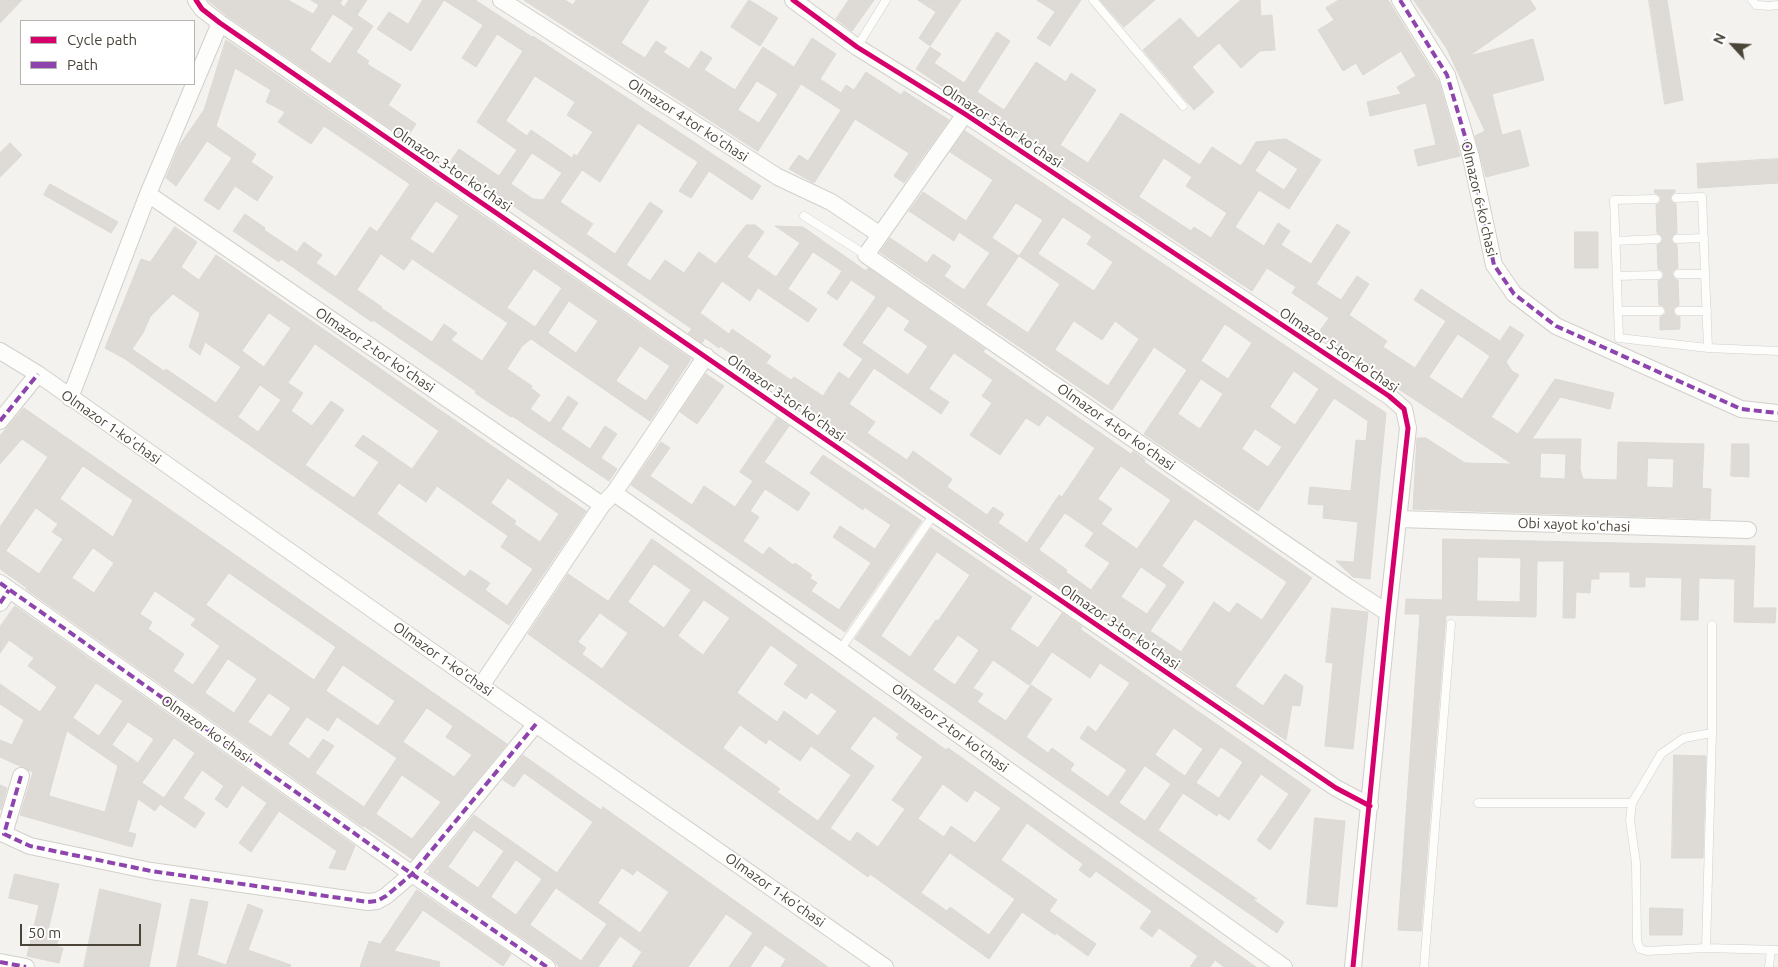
<!DOCTYPE html>
<html>
<head>
<meta charset="utf-8">
<style>
  body { margin:0 }
  #map { position:relative; width:1778px; height:967px; overflow:hidden; background:#f4f2ee; font-family:Ubuntu,sans-serif }
  canvas { display:block }
  .legend { position:absolute; left:20px; top:20px; width:175px; height:65px; box-sizing:border-box; background:#fff; border:1px solid #b7b4b0; margin:0; padding:6px 9px; list-style:none; font-size:15px; color:#4b4439 }
  .legend li { display:flex; align-items:center; gap:10px; height:25px }
  .legend b { width:25px; border:1px solid #b7b4b0 }
  .north { position:absolute; left:1708px; top:20px; width:50px; height:50px; -webkit-text-stroke:4px #fff; paint-order:stroke; rotate:295deg; font-size:14px; font-weight:700; line-height:20px; text-align:center; color:#4b4439 }
  .north::after { content:''; display:block; margin:auto; width:18px; height:22px; background:#4b4439; clip-path:polygon(50% 0,100% 100%,50% 72%,0 100%) }
  .scale { position:absolute; left:20px; top:924px; width:121px; height:22px; box-sizing:border-box; border:2px solid #4b4439; border-top:0; padding-left:6px; font-size:15px; line-height:18px; white-space:nowrap; color:#4b4439; -webkit-text-stroke:4px #fff; paint-order:stroke }
</style>
</head>
<body>
<div id="map">
<canvas width="1778" height="967"></canvas>
<ul class="legend">
<li><b style="height:6px;background:#d6006c"></b>Cycle path</li>
<li><b style="height:6px;background:#8e44ad"></b>Path</li>
</ul>
<div class="north">N</div>
<div class="scale">50 m</div>
</div>
<script>
const ctx = document.querySelector('canvas').getContext('2d');
ctx.lineJoin = 'round';
function paint(path, color) { ctx.fillStyle = color; ctx.fill(path, 'evenodd'); }
function trace(path, color, width, dash) { ctx.strokeStyle = color; ctx.lineWidth = width; ctx.lineCap = dash ? 'butt' : 'round'; ctx.setLineDash(dash || []); ctx.stroke(path); }
function write(font, color, halo, rows, align = 'center') {
  ctx.font = font + ' Ubuntu,sans-serif'; ctx.lineWidth = 4; ctx.setLineDash([]); ctx.textBaseline = 'middle'; ctx.strokeStyle = halo; ctx.fillStyle = color; for (const [text, x, y, turn = 0] of rows) {
    ctx.save(); ctx.translate(x, y); ctx.rotate((+turn || 0) * Math.PI / 180); ctx.textAlign = isNaN(turn) ? turn : align; if (halo) ctx.strokeText(text, 0, 0); ctx.fillText(text, 0, 0); ctx.restore();
  }
}
const building = new Path2D(`
  M0 0H22L0 23Z
  M208 0H288L313 14 319 5 311 0H342L340 4 344 7 349 0H367L357 15 373 26 356 52 369 61 367 64 401 85 388 105 416 124 406 139 226 15ZM333 14 354 28 330 64 310 50Z
  M423 0H475L532 37 533 36 761 186 752 200 709 171 691 198 679 191 698 162 638 123 600 182 582 170 560 202 593 224 586 234 615 254 650 202 663 211 626 265 650 281 665 260 684 273 699 252 716 264 746 225H755L764 232 747 257 776 277 800 243 775 226 803 227 866 271 868 268 985 349 983 352 1131 454 1133 451 1145 460 1144 462 1312 578 1235 686 1263 706 1285 674 1303 686 1300 706 1292 705 1286 740 1073 597 802 407 800 410 789 402 790 399 742 366 744 362 720 346 719 348 705 338 702 343 688 333 692 329 450 162 459 149 499 176 517 150 477 122 523 51 497 34 476 67 462 58 483 25 444 0 411 51 377 29 389 12 408 24ZM535 76 575 102 567 115 593 132 577 156 574 154 572 158 531 130 527 136 506 121ZM532 153 562 173 543 200 533 199 511 184ZM813 252 842 271 827 293 837 300 851 280 876 297 843 345 863 359 849 379 839 372 823 396 794 377 791 380 766 363 771 356 732 329 729 334 700 313 722 281 750 301 758 288 808 322 817 309 788 289ZM888 306 910 321 904 330 928 346 908 375 862 343ZM954 353 993 380 982 396 992 403 970 435 1000 455 1026 418 1039 426 1047 415 1095 448 1062 497 1059 495 1027 543 998 523 1004 514 993 507 987 515 947 487 952 479 913 451 907 460 867 433 875 422 849 404 874 368 941 414 949 402 929 389ZM1121 466 1171 500 1137 549 1101 524 1112 509 1098 499ZM1065 513 1094 533 1085 546 1110 563 1091 590 1066 572 1067 570 1039 550ZM1195 519 1287 582 1262 620 1237 603 1229 613 1214 602 1181 652 1150 631 1184 582 1162 566ZM1141 567 1167 585 1147 614 1121 597Z
  M524 0H565L573 5 576 0H649L621 43 645 58 656 41 667 48 663 52 689 69 701 51 712 58 704 70 735 90 763 47 794 67 812 38 836 54 820 79 841 93 846 85 854 90 866 72 901 95 904 91 949 120 904 183 894 176 909 153 855 119 814 183 789 169 799 155 808 161 841 110 801 84 758 151ZM757 81 778 94 759 123 738 110Z
  M749 0 778 18 760 46 731 27Z
  M849 0H874L852 31 836 19Z
  M918 0H961L930 46 919 38 936 12Z
  M1037 0H1081L1050 46 1037 38 1055 12Z
  M1100 0H1155L1124 27Z
  M1241 0H1260L1261 16 1272 15 1275 50 1260 51 1241 68 1219 43 1192 67 1214 92 1194 110 1143 50 1180 18 1198 38Z
  M1339 0H1388L1439 82 1460 156 1418 166 1414 150 1436 145 1426 103 1370 116 1367 102 1401 94 1397 87 1416 76 1401 51 1363 75 1356 63 1343 71 1318 30 1334 20 1326 8Z
  M1414 0H1530L1536 9 1469 56 1533 39 1544 80 1492 94 1502 135 1520 130 1529 166 1486 177 1475 136 1485 131 1447 49Z
  M1649 0H1667L1683 100 1665 104Z
  M997 32 1010 41 977 92 1004 110 1036 62 1066 82 1071 73 1096 90 1060 145 1088 163 1121 113 1200 165 1212 147 1241 166 1256 142 1286 139 1321 160 1289 209 1259 190 1235 227 1264 246 1278 223 1290 231 1281 245 1311 264 1337 224 1350 232 1316 284 1341 300 1357 276 1369 284 1349 315 1387 341 1383 347 1415 368 1446 321 1414 300 1421 289 1500 341 1510 326 1524 335 1506 362 1512 371 1519 375 1491 417 1518 434 1555 379 1614 393 1610 409 1560 397 1532 439H1581L1580 469 1583 479 1617 480 1618 442 1704 444 1702 488 1711 489 1710 519 1413 509 1417 438H1426L1465 463 1512 464 1317 335 1329 318 1292 293 1296 287 1267 268 1252 291 916 69 930 47 941 54 934 63 964 83ZM1269 150 1298 169 1284 190 1255 171ZM1164 158 1192 177 1186 186 1227 213 1211 238 1194 227 1191 231 1139 197ZM1458 334 1490 356 1462 399 1429 377ZM1541 453 1566 454 1565 479 1540 478ZM1648 458 1674 459 1673 488 1647 487Z
  M226 40 691 359 650 421 531 339 522 346 507 369 532 386 531 388 540 395 530 409 550 423 568 396 578 403 561 429 590 449 605 426 617 434 601 458 617 469 609 481 512 416 511 417 475 393 476 391 373 320 372 322 281 259 279 262 233 231 245 214 265 228 264 230 297 252 304 242 322 255 316 263 336 277 370 227 377 232 410 184 324 126 311 144 278 122 285 112 266 102 271 90 235 68 216 126 256 154 251 162 273 177 257 201 235 186 219 210 204 200 232 158 207 141 176 186 166 178 179 146 204 110ZM436 201 459 216 433 254 410 239ZM381 254 404 270 412 259 508 323 482 361 451 340 457 333 444 324 432 342 381 308 382 307 357 290ZM534 269 562 288 535 327 507 308ZM569 301 598 321 576 353 548 333ZM640 346 670 366 646 401 616 381Z
  M965 131 1386 413 1370 579 1353 577 1336 561 1354 562 1358 522 1323 518 1324 505 1308 504 1310 487 1351 491 1356 440 1366 441 1368 421 1334 398 1258 511 1144 434 1187 370 1154 347 1112 410 880 252 890 238 927 263 933 254 951 266 944 276 964 290 990 253 959 232 954 241 909 211 923 192 966 221 993 180 950 152ZM1016 203 1043 220 1019 256 992 238ZM1063 217 1092 236 1087 244 1113 262 1094 291 1038 254ZM1019 256 1060 284 1028 333 986 305ZM1074 321 1102 340 1115 321 1139 339 1108 386 1055 350ZM1225 324 1252 343 1228 379 1201 361ZM1294 371 1319 389 1295 425 1270 407ZM1201 379 1223 394 1200 429 1178 414ZM1255 429 1282 447 1268 467 1242 449Z
  M10 143 22 155 0 177V153Z
  M1778 159V183L1698 188 1697 164Z
  M50 184 118 222 111 233 44 195Z
  M1655 190H1675V192L1670 198 1672 201 1676 204 1677 233 1674 235 1671 239 1673 242 1677 245 1678 268 1673 271 1672 274 1675 279 1678 280 1679 305 1674 308 1673 311 1676 316 1680 317V329L1660 330V317L1665 314 1666 311 1663 306 1659 305 1658 281 1663 278 1664 274 1661 270 1658 269 1657 245 1660 243 1663 239 1661 236 1657 233 1656 205 1660 202 1661 198 1655 193Z
  M175 227 197 242 181 267 199 280 216 255 586 511 509 625 125 359 105 348 141 259 150 262ZM173 294 200 313 189 347 200 355 205 342 241 367 216 403 166 369 164 371 132 349 143 333 150 317ZM269 313 291 328 264 367 242 351ZM315 344 439 431 412 469 363 435 355 446 379 462 354 498 305 465 344 410 331 401 312 426 291 411 303 393 288 383ZM260 385 281 400 258 432 238 417ZM508 478 559 514 540 542 514 524 516 521 491 503ZM399 483 426 502 437 486 508 536 501 547 533 569 507 606 485 590 490 583 470 570 465 577 377 514Z
  M1575 232H1598V268H1575Z
  M706 374 724 386 697 424 680 412Z
  M24 408 507 744 412 859 364 826 363 827 26 589 27 588 0 569V527L48 457 22 439 0 464V436ZM83 466 133 500 113 537 60 499ZM36 508 58 524 52 532 63 539 39 574 6 551ZM93 548 114 563 94 593 72 578ZM229 573 336 647 314 680 206 605ZM155 591 196 619 191 625 220 646 193 685 173 671 184 654 148 629 152 622 140 614ZM228 659 257 679 234 713 205 693ZM343 665 395 701 378 726 326 691ZM269 693 291 708 271 737 248 722ZM427 708 453 726 446 737 472 755 454 777 403 742ZM307 717 328 731 337 717 397 758 364 807 315 773 334 746 323 739 309 759 288 744ZM402 775 441 802 412 839 376 814Z
  M777 418 789 426 764 462 810 493 798 511 765 489 750 511 759 517 743 541 763 555 769 547 793 565 795 563 812 575 810 578 817 583 811 591 839 610 871 563 833 537 840 526 875 549 891 525 864 507 863 510 810 473 823 455 922 521 845 632 631 485 661 442 670 448 650 476 692 505 704 486 735 507 753 481 740 472Z
  M1732 444H1749V477L1731 476Z
  M931 528 1032 597 1010 629 1038 648 1062 613 1082 627 1080 629 1311 790 1270 850 1257 840 1289 794 1261 774 1229 820 1219 813 1217 816 1183 793 1158 830 1257 899 1251 898 1284 922 1277 933 855 639ZM937 552 970 575 938 621 936 620 910 657 881 636ZM958 635 979 650 955 685 933 670ZM1052 652 1090 678 1100 663 1130 683 1096 732 1088 726 1080 738 1127 770 1108 797 1070 770 1074 764 1052 748 1048 753 1026 737 1052 699 1031 685 1006 721 977 702 983 694 973 688 993 660 1029 685ZM1174 728 1203 749 1185 776 1155 755ZM1221 747 1243 762 1219 798 1196 783ZM1145 766 1171 784 1145 821 1119 803Z
  M652 539 946 750 948 748 1256 967H1224L1215 960 1210 967H1190L1198 956 1159 928 1152 937 1140 928 1152 911 1096 871 1090 878 1079 870 1083 864 1027 823 1001 860 1057 900 1049 911 1096 944 1088 956 1056 933 1055 935 1022 912 989 959 870 874 868 877 528 634 568 574 608 601ZM654 564 691 590 664 628 628 602ZM704 600 730 618 703 655 678 636ZM600 613 628 633 602 669 582 654 586 648 578 642ZM771 645 798 665 784 684 806 699 811 692 837 711 818 736 784 711 777 722 737 693ZM874 716 899 734 896 738 923 757 892 800 905 809 878 847 857 832 850 842 830 828 874 766 850 749ZM740 725 766 744 769 739 800 761 811 746 851 775 818 821 777 792 780 789 723 748ZM943 784 967 802 975 790 1001 808 975 843 951 826 944 837 918 819ZM950 853 1015 899 989 935 950 907 947 911 921 893Z
  M1443 539 1755 546 1753 608H1776L1775 623 1734 622 1735 579 1699 578 1698 620H1681L1682 578 1645 577V587H1630V572H1599V579H1591L1590 593 1576 592 1575 618H1563L1564 561H1537L1536 617 1446 615 1421 931 1398 930 1420 614H1405L1406 599 1442 600ZM1478 557 1521 558 1520 602 1477 601Z
  M15 606 355 846 345 870 329 868 337 851 279 811 251 852 239 843 267 803 242 785 227 808 215 799 224 786 202 770 183 798 205 813 195 828 160 804 155 811 138 799 128 832 136 834 132 847 20 815 33 772 0 757V740L12 745 24 720 0 704V684L40 712 57 687 28 666 34 658 9 640 0 653V627ZM96 683 123 701 99 736 73 718ZM128 722 154 739 138 763 112 745ZM67 731 118 766 105 812 49 796ZM174 738 195 753 164 798 142 783Z
  M1332 608 1368 612 1353 749 1325 746 1333 663 1326 662Z
  M523 755 601 810 603 807 828 967H781L786 959 765 945 750 967H729L753 933 726 914 688 967H632L642 952 620 936 598 967H559L553 959 428 873 430 871 428 870 474 815 557 873 593 822 524 773 514 787 503 780ZM474 830 504 851 478 888 448 867ZM516 860 542 879 516 915 491 897ZM622 868 633 875 637 870 669 892 640 933 598 903ZM556 888 607 924 581 961 530 925Z
  M1674 755 1706 756 1703 858H1672Z
  M0 785 7 788 1 810 0 809Z
  M1315 818 1345 821 1337 907 1307 904Z
  M15 874 59 884 47 935 59 938 56 946 63 948 59 963 27 956 39 905 9 898Z
  M100 889 161 904 149 967H84Z
  M417 890 511 954 503 966 423 910 394 951 440 962 439 967H360L369 941 380 944Z
  M191 899 208 902 197 955 226 965 248 904 263 910 248 950 291 965 290 967H177Z
  M1650 908 1683 909 1682 935H1650Z`);
paint(building, '#dedbd6');
trace(building, '#dcd9d4', 1);
const service = new Path2D(`
  M1093 0 1183 106
  M1752 0 1756 5 1770 6 1778 5
  M857 47 886 0
  M1676 198 1702 197 1708 348 1778 351
  M1655 199 1614 200 1619 338 1708 348
  M804 216 866 255
  M1677 239 1704 238
  M1616 241 1657 239
  M1678 274H1705
  M1617 276 1658 275
  M1618 311H1660
  M1679 311H1707
  M1712 625V733L1706 948 1778 950
  M840 650 934 514
  M1478 803H1632
  M1706 948 1647 951 1640 949 1637 941 1636 863 1630 820 1632 803 1661 754 1684 738 1712 733
  M1424 967 1451 624
  M1769 967 1771 950`);
const minor = new Path2D(`
  M196 0 202 9 220 23 934 514 1336 788 1370 806
  M501 0 778 177 831 202 879 234
  M793 0 857 47 965 114 1389 396 1404 409 1408 428 1388 613 1353 967
  M1400 0 1447 75 1471 157 1494 265 1514 294 1556 326 1741 409 1778 413
  M965 114 866 255 1348 587 1388 613
  M148 194 602 505
  M0 351 38 374 481 686 885 967
  M70 398 148 194 220 23
  M0 421 38 374
  M614 493 840 650 1284 967
  M1399 519 1748 530
  M0 583 412 874 547 967
  M0 603 9 590
  M481 686 602 505 614 493 706 356
  M21 776 4 834 30 846 151 871 368 902 377 901 386 896 412 874 536 724
  M0 962 26 967`);
trace(service, '#d2d0cb', 9);
trace(minor, '#d2d0cb', 18);
trace(service, '#fdfdfc', 8);
trace(minor, '#fdfdfc', 16);
trace(new Path2D(`
  M1400 0 1447 75 1471 157 1494 265 1514 294 1556 326 1741 409 1778 413
  M0 421 38 374
  M0 583 412 874 547 967
  M0 603 9 590
  M21 776 4 834 30 846 151 871 368 902 377 901 386 896 412 874 536 724
  M0 962 26 967`), '#8e44ad', 4, [8, 4]);
trace(new Path2D(`
  M196 0 202 9 220 23 934 514 1336 788 1370 806
  M793 0 857 47 965 114 1389 396 1404 409 1408 428 1388 613 1353 967`), '#d6006c', 5);
write('14px', '#4b4439', '#fff', [
  ["Olmazor 4-tor ko'chasi",688,120,33],
  ["Olmazor 5-tor ko'chasi",1002,126,33],
  ["Olmazor 3-tor ko'chasi",452,169,34],
  ["Olmazor 6-ko'chasi",1479,199,77],
  ["Olmazor 2-tor ko'chasi",375,350,34],
  ["Olmazor 5-tor ko'chasi",1339,350,34],
  ["Olmazor 3-tor ko'chasi",786,398,35],
  ["Olmazor 1-ko'chasi",111,427,35],
  ["Olmazor 4-tor ko'chasi",1116,427,35],
  ["Obi xayot koʻchasi",1574,525,2],
  ["Olmazor 3-tor ko'chasi",1120,627,34],
  ["Olmazor 1-ko'chasi",443,659,35],
  ["Olmazor 2-tor ko'chasi",950,728,36],
  ["Olmazor koʻchasi",206,729,35],
  ["Olmazor 1-ko'chasi",775,890,35]
]);
</script>
</body>
</html>
